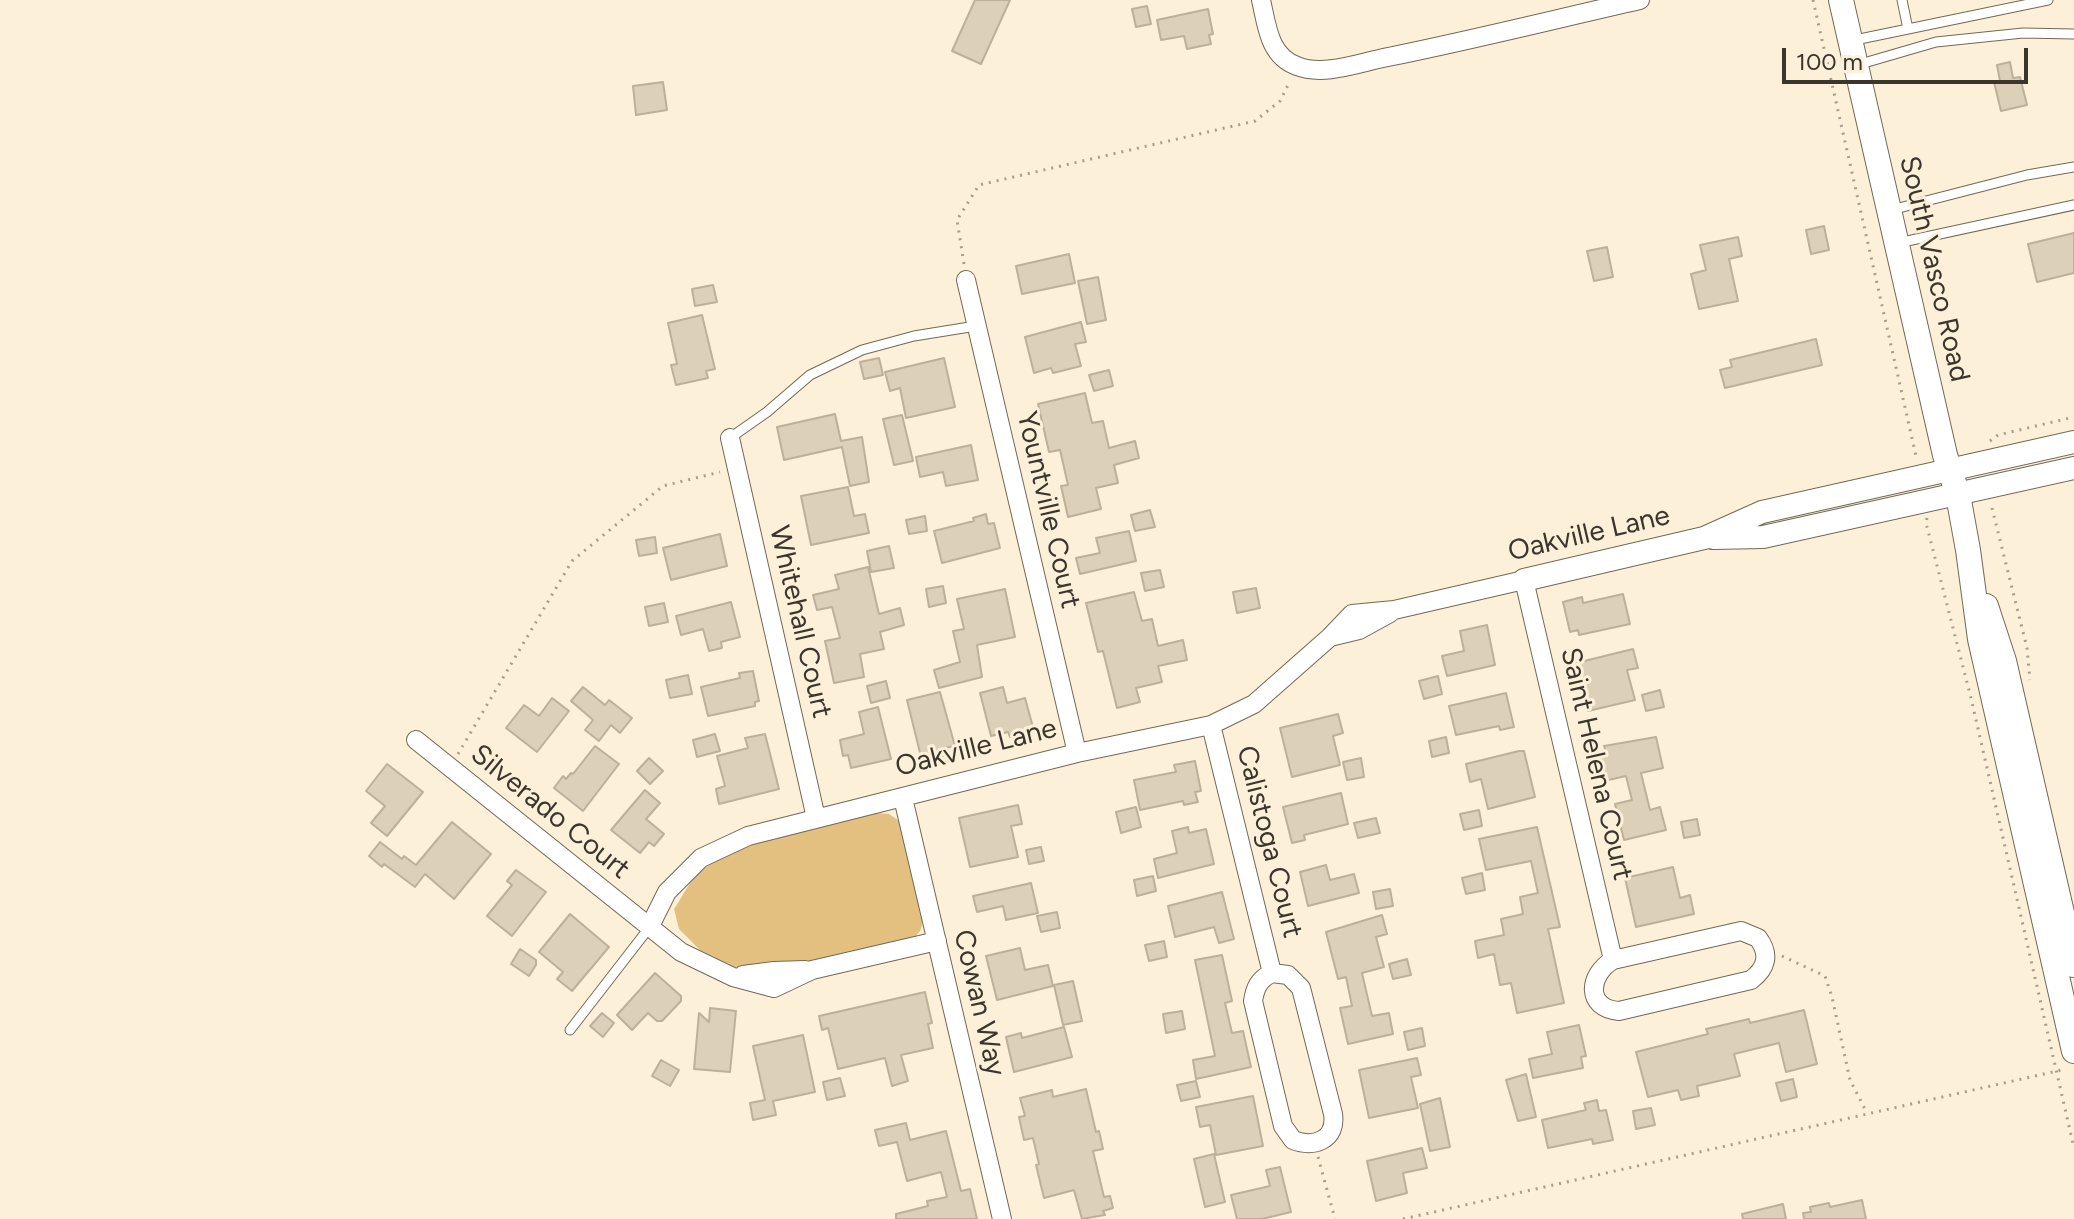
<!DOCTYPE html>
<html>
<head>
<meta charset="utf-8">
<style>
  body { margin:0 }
  #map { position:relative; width:2074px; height:1219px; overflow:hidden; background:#fcf0d9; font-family:Figtree,sans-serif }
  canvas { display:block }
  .scale { position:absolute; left:1782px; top:48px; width:246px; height:36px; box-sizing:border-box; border:4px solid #3a352d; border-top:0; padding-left:10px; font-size:24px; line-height:28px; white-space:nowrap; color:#3a352d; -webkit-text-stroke:6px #fcf0d9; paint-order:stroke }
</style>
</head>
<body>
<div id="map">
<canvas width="2074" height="1219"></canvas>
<div class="scale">100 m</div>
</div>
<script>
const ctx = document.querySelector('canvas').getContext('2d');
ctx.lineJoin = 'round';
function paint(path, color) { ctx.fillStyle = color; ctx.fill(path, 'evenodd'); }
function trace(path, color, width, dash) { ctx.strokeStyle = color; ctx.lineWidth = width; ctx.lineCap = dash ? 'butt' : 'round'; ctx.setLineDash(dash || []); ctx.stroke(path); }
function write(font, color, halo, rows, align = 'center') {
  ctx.font = font + ' Figtree,sans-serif'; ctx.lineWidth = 6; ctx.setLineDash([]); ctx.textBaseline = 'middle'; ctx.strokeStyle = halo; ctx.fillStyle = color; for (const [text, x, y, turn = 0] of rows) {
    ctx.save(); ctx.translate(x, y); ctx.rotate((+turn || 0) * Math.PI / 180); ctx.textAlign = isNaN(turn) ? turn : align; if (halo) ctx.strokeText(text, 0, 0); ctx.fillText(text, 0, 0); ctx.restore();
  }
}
paint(new Path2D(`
  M877 813 889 814 904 824 926 914 920 931 912 941 809 964 740 969 700 950 679 929 674 909C680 901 684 891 691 882 726 838 823 825 877 813Z`), '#e3c07f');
const building = new Path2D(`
  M975 0H1010L981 64 952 51Z
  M1147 6 1151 24 1136 27 1132 9Z
  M1208 9 1213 34 1209 35 1211 44 1187 49 1184 36 1161 40 1157 20Z
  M2010 62 2013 78 2020 77 2027 105 2001 111 1994 82 2000 81 1997 65Z
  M663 82 667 110 636 115 633 86Z
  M1824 226 1829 250 1811 254 1806 230Z
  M2074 233V273L2037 282 2028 244Z
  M1738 237 1742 256 1729 259 1738 301 1699 309 1691 274 1706 270 1700 245Z
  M1607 247 1613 277 1594 281 1587 251Z
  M1069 254 1075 283 1022 294 1016 266Z
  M1098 277 1106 320 1087 324 1078 281Z
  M713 285 717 302 695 306 692 289Z
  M702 315 715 369 706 371 708 378 676 385 671 365 677 364 668 323Z
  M1081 322 1086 342 1075 344 1081 366 1053 373 1051 368 1034 373 1025 337Z
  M1816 339 1822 365 1725 388 1720 370 1732 367 1730 360Z
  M879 358 883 375 864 379 860 362Z
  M944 358 955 407 906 418 900 388 890 391 885 372Z
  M1109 370 1113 386 1094 391 1089 375Z
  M1085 393 1092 423 1103 421 1109 448 1135 441 1139 458 1114 465 1118 483 1096 488 1101 509 1068 517 1061 486 1068 485 1060 450 1049 452 1038 404Z
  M835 414 841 441 862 437 869 482 850 486 842 447 784 460 777 427Z
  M902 415 913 461 894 465 883 419Z
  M971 445 978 480 946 486 943 472 920 477 916 457Z
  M848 487 854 516 865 514 869 533 811 545 801 496Z
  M1150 510 1155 527 1135 531 1131 515Z
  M986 514 988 524 994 523 1000 548 942 563 934 531 974 521 973 518Z
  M925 516 927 531 909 534 906 520Z
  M1129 531 1136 561 1080 574 1076 558 1100 553 1096 538Z
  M720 534 727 566 671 580 663 548Z
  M655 537 657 553 639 556 636 540Z
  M889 546 894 568 871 572 867 551Z
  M868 567 879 614 900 608 904 625 880 632 884 649 860 654 864 677 834 683 825 641 840 638 832 607 817 610 813 595 839 589 835 575Z
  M1160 570 1164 587 1145 591 1141 573Z
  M943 586 946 603 929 607 926 589Z
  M1256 588 1260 608 1237 613 1233 592Z
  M1005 589 1015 637 977 645 982 677 939 688 934 670 960 662 953 631 964 629 957 599Z
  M1134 592 1142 621 1152 619 1158 646 1183 640 1187 660 1158 666 1162 682 1136 688 1140 702 1117 708 1103 651 1098 652 1086 603Z
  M1623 594 1630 624 1579 635 1578 630 1570 632 1563 602 1582 597 1583 603Z
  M731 602 740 637 721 642 722 648 709 651 703 629 681 635 676 616Z
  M664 603 668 622 649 626 645 607Z
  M1487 625 1495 665 1447 676 1442 656 1464 651 1460 631Z
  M1633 649 1638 668 1627 670 1635 700 1588 711 1576 663Z
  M753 671 759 701 755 702V706L708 716 701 687 740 678 739 673Z
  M688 675 692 694 670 698 666 680Z
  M1438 676 1442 694 1424 699 1419 681Z
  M886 681 890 698 871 703 867 686Z
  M583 687 605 705 609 700 632 718 620 733 611 725 599 741 585 730 593 720 571 701Z
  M1003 687 1007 703 1025 698 1034 731 1010 737 1008 732 991 736 980 693Z
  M1660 690 1664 707 1646 711 1642 695Z
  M940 692 955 746 945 748 947 755 922 761 907 700Z
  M1506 693 1514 727 1500 730 1499 726 1456 735 1449 706Z
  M552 698 569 711 537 752 506 728 524 705 539 716Z
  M878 707 891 759 851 768 848 755 843 756 840 740 864 734 859 712Z
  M1338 714 1343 733 1333 736 1340 765 1292 777 1280 728Z
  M715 734 720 751 697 757 693 740Z
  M765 734 779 789 719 804 716 789 725 786 717 756 748 748 745 738Z
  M1446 737 1449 753 1432 757 1429 741Z
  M1656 737 1663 768 1641 773 1650 810 1660 807 1666 830 1624 840 1615 804 1632 800 1626 776 1604 781 1599 757 1607 755 1604 746Z
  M595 746 619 764 583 811 554 788 563 776 566 779 571 773 573 774Z
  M1519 751H1524L1535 797 1488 809 1481 779 1470 782 1466 764Z
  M649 758 663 771 650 784 637 771Z
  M1361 758 1364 777 1347 780 1343 762Z
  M1195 761 1201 791 1195 792 1198 802 1184 805 1183 801 1140 810 1134 780 1176 772 1174 765Z
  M387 764 423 792 387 836 371 823 385 806 366 791Z
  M645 790 660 803 646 819 664 834 654 846 649 842 640 853 611 830Z
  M1341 793 1348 824 1304 835 1305 840 1292 843 1283 807Z
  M1018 805 1022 824 1011 826 1018 857 970 867 959 818Z
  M1136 807 1141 827 1121 833 1116 812Z
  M1479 810 1482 826 1464 830 1460 814Z
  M1376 818 1380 833 1358 838 1354 823Z
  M1697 819 1700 835 1684 838 1681 822Z
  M452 822 491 854 454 899 425 874 415 887 384 864 382 867 369 856 380 842 402 859 404 856 416 865Z
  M1188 827 1189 833 1206 829 1214 864 1158 878 1154 859 1177 853 1172 831Z
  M1537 827 1560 927 1548 929 1564 1003 1517 1013 1511 983 1500 985 1494 954 1478 958 1475 941 1504 935 1501 919 1523 914 1520 897 1538 893 1531 861 1486 870 1479 839Z
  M1041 847 1044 861 1029 864 1026 850Z
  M1326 865 1330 880 1354 874 1359 893 1308 906 1300 872Z
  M1673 867 1680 898 1690 895 1694 914 1636 927 1625 878Z
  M516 870 546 892 512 936 487 916 512 885 507 881Z
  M1482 873 1485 890 1466 894 1462 878Z
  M1153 876 1156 891 1137 896 1134 880Z
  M1031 883 1038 913 1006 920 1003 906 977 912 973 896Z
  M1390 889 1393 906 1376 909 1373 892Z
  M1222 892 1234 939 1219 943 1214 927 1175 937 1168 906Z
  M1057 912 1060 928 1041 932 1037 916Z
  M570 914 609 947 572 991 557 979 563 972 539 952Z
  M1382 915 1387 934 1376 937 1384 967 1362 973 1372 1016 1389 1013 1393 1034 1348 1044 1340 1008 1352 1006 1346 977 1338 979 1326 932Z
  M1164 941 1167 957 1149 961 1145 945Z
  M1020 948 1025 970 1048 965 1053 986 997 1000 986 956Z
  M520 949 536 960V965L529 976 511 964Z
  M1222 955 1232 1001 1225 1003 1232 1033 1243 1031 1251 1067 1196 1079 1193 1060 1215 1056 1195 960Z
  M1407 959 1411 975 1393 979 1389 964Z
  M655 973 681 996V1001L662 1021H657L648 1013 632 1030 617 1015Z
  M1073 981 1082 1021 1063 1025 1054 985Z
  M925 992 932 1023 928 1024 933 1048 901 1055 908 1081 892 1086 885 1058 838 1069 828 1028 822 1030 819 1016Z
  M710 1008 736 1011 730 1072 694 1069 699 1013 709 1022Z
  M1804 1010 1817 1064 1786 1072 1779 1043 1734 1054 1740 1076 1697 1086 1699 1096 1681 1100 1678 1090 1648 1097 1636 1052 1708 1034 1706 1029 1749 1019 1750 1023Z
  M1182 1011 1185 1029 1166 1033 1163 1014Z
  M602 1013 614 1023 603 1037 590 1026Z
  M1579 1025 1586 1056 1581 1057 1583 1068 1533 1078 1529 1059 1552 1054 1547 1032Z
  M1064 1027 1072 1057 1014 1072 1006 1037 1021 1033 1022 1038Z
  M1422 1028 1425 1046 1408 1050 1404 1032Z
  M803 1035 815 1092 773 1101 776 1115 753 1120 750 1103 765 1100 753 1046Z
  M1417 1058 1421 1075 1411 1077 1418 1108 1369 1118 1359 1070Z
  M661 1060 679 1070 670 1086 652 1076Z
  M1526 1074 1536 1117 1518 1121 1506 1080Z
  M840 1078 845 1096 827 1100 823 1082Z
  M1793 1079 1797 1097 1781 1101 1776 1083Z
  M1196 1081 1200 1097 1181 1101 1177 1085Z
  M1086 1089 1096 1132 1099 1131 1103 1149 1093 1151 1104 1197 1110 1196 1113 1208 1103 1211 1105 1215 1082 1219 1074 1190 1044 1198 1036 1165 1039 1164 1033 1138 1024 1140 1019 1117 1025 1116 1020 1098 1052 1090 1053 1097Z
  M1253 1096 1263 1146 1216 1155 1210 1125 1200 1127 1196 1107Z
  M1440 1098 1450 1147 1430 1151 1420 1104Z
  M1597 1100 1599 1111 1606 1110 1613 1140 1593 1144 1592 1139 1548 1148 1542 1120 1586 1110 1584 1103Z
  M1651 1108 1655 1125 1636 1129 1633 1111Z
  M906 1123 910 1140 946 1131 961 1191 970 1189 977 1219H896V1214L928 1206 927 1201 947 1197 941 1172 907 1181 897 1142 879 1146 875 1130Z
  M1422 1148 1427 1168 1403 1173 1407 1193 1376 1201 1367 1161Z
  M1214 1154 1225 1202 1205 1207 1194 1159Z
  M1280 1167 1291 1212 1262 1219H1237L1231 1195 1270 1186 1266 1170Z
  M1862 1200 1866 1219H1804L1803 1213 1811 1212 1810 1207 1829 1203 1830 1207Z
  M1783 1204 1786 1219H1743L1742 1214Z`);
paint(building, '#dcd0b9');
trace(building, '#bcb09a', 2);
const service = new Path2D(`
  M1902 0 1908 29
  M1850 41 2048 0
  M1857 65 1936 42 2023 33 2074 34
  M1891 210 2027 175 2074 167
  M1898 243 2074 205
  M730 438 767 412 810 375 862 350 914 336 976 326
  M570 1030 649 928`);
const minor = new Path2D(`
  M1261 0C1267 26 1269 56 1297 66 1324 77 1361 62 1388 57 1472 40 1556 19 1640 0
  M966 280 1077 753
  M730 438 816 818
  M1330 637 1359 630 1390 613
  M1211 725 1272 973
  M416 740 681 952 733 977 774 988 812 970 937 941
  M903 798 1002 1219
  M649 928 667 892 701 858 748 836 1077 753 1211 725 1254 704 1330 637 1352 614 1394 610 1524 580 1613 960
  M1741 931 1758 938C1770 954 1767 968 1751 980L1619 1011C1585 1008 1588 975 1613 960Z
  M1272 973 1288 975 1301 988 1333 1114C1337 1140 1314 1148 1293 1140L1283 1126 1253 1001C1255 988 1259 979 1272 973Z
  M743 975 774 971 805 970`);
const tertiary = new Path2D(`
  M1713 538 1763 537 2074 468
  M1524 580 1704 538 1762 512 2074 442`);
const secondary = new Path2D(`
  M1841 0 1945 455 1958 495 1968 550 1980 639 2074 1051
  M1986 606 2004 661 2074 965`);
trace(service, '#736955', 11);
trace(minor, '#736955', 20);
trace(tertiary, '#736955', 24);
trace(secondary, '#736955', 26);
trace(new Path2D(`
  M1813 0 1916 456
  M964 264 957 220 979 185 1255 121 1280 101 1290 81
  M1990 441 1998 435 2074 417
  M1992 508 2027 648 2030 680
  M1927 518 1926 523 1971 698 2074 1148
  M458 754 572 561 663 486 720 472
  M1782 956 1825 976 1832 997 1850 1080 1867 1113
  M1318 1157 1335 1219
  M1403 1219 2066 1069`), '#a69d8d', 3, [2, 6]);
trace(service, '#fff', 9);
trace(minor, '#fff', 18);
trace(tertiary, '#fff', 22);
trace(secondary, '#fff', 24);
write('28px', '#3a352d', '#fcf0d9', [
  ["South Vasco Road",1934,269,77],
  ["Yountville Court",1048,510,77],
  ["Oakville Lane",1589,534,-13],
  ["Whitehall Court",800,622,77],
  ["Oakville Lane",976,748,-14],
  ["Saint Helena Court",1596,764,77],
  ["Silverado Court",550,812,39],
  ["Calistoga Court",1269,842,76],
  ["Cowan Way",979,1003,77]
]);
</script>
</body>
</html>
